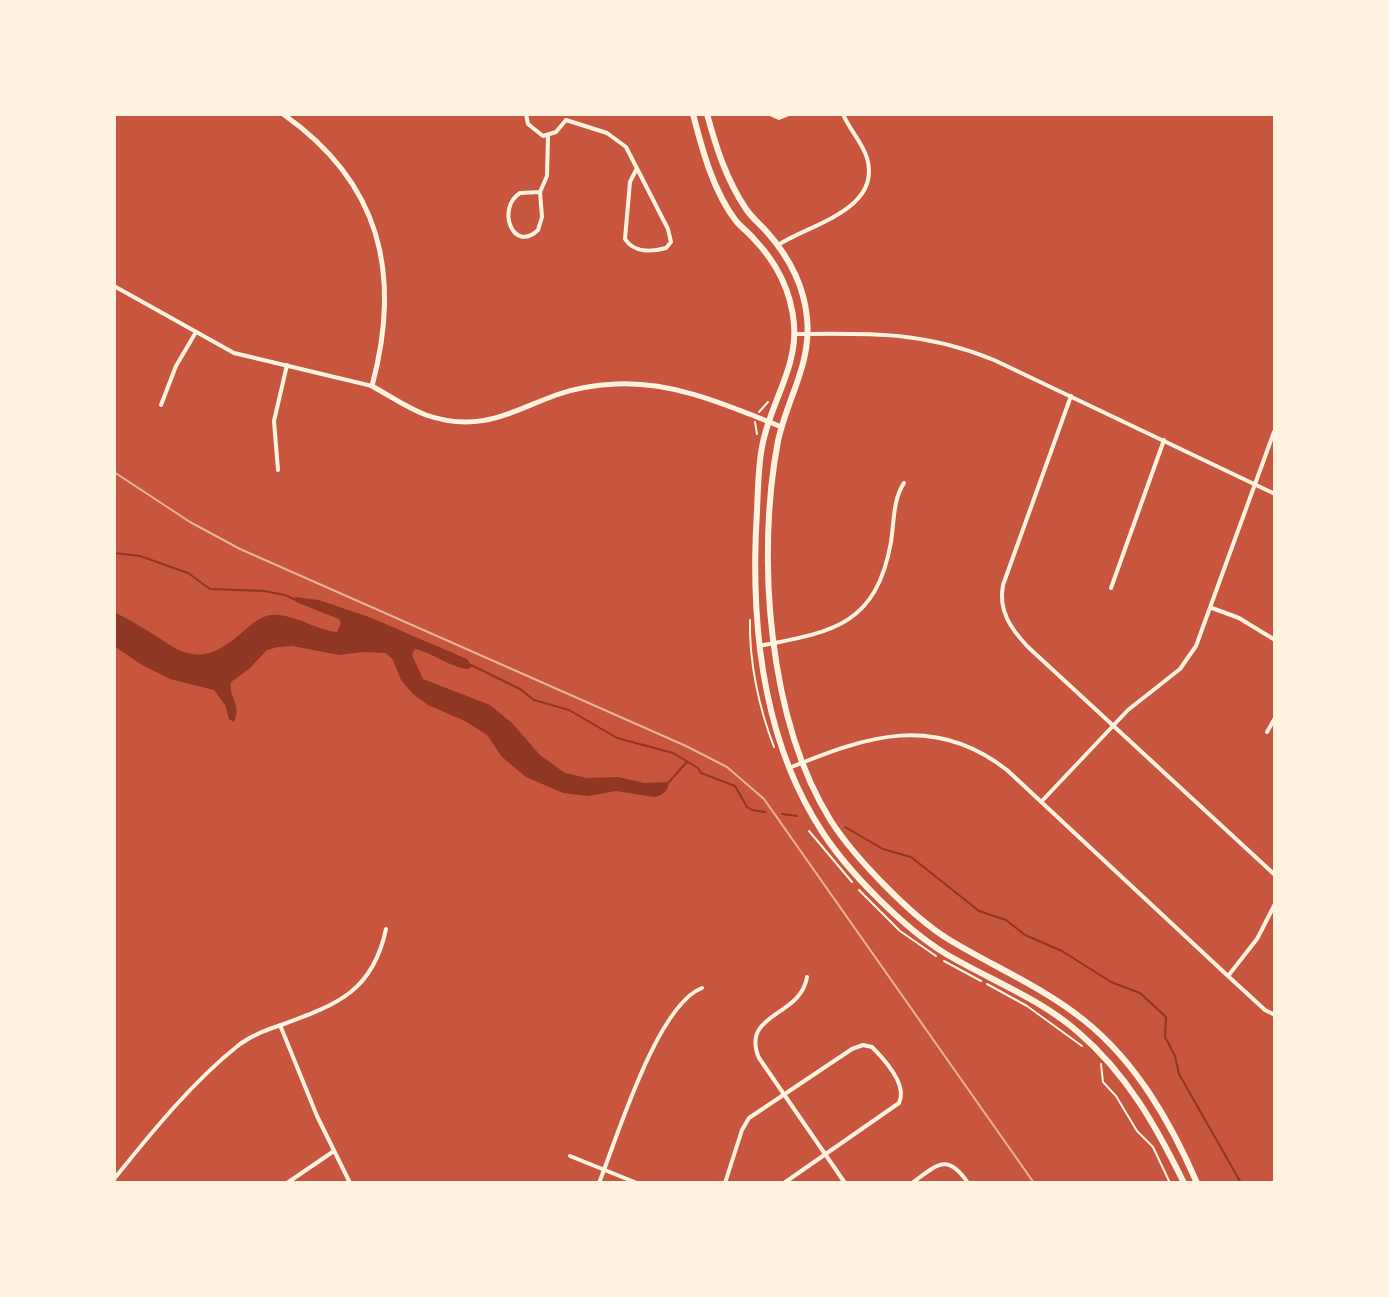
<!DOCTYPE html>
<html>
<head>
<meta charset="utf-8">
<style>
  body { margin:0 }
  #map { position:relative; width:1389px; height:1297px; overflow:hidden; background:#c8553d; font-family:Mulish,sans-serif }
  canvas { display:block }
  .frame { position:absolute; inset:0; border:116px solid #fff3e0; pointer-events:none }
</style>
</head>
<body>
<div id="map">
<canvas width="1389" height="1297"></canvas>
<div class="frame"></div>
</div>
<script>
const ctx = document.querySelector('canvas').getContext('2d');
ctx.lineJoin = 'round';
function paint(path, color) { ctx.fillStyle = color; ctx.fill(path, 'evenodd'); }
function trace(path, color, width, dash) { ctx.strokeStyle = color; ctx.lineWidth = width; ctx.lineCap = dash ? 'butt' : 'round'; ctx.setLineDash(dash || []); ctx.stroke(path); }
paint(new Path2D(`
  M295 597 319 600 369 617 467 659 472 666 468 669C448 667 434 653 415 649L412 655 423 679 490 705 512 723 540 755 565 773 587 778 618 777 644 783 669 782C668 791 662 796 654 797L616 791 589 796 563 793 526 777 502 757 487 735 465 721 428 705 413 694 401 680 393 660 386 653 364 652 339 655 292 646 278 647 267 650 249 669 231 682C228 698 242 703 234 722L229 719 225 705 214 690 170 679 142 665 114 646V612C130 620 147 630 162 640 187 657 204 661 230 642 243 634 255 617 271 615 293 613 315 630 337 632L341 623 339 619 296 602Z`), '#8f3625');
trace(new Path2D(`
  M114 553 140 556 188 573 210 589 264 591 285 595 296 600
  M471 665 520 689 534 700 569 710 617 738 673 753 698 768 701 773 735 786 747 807 752 810 765 812
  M669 782 686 763
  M782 814 797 816
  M845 827 883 849 911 857 979 911 1006 920 1025 935 1062 951 1111 982 1140 993 1166 1017 1165 1037 1175 1056 1179 1074 1241 1183`), '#8f3625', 2);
trace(new Path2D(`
  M759 412 768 402
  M755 422 757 434
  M750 620C749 662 759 708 774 747
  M809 831 852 882
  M859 890 900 931 936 956
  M944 961 981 981
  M987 984 1027 1006 1082 1046
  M1101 1064 1103 1082 1116 1096 1137 1131 1153 1147 1170 1183`), '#fff3e0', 2);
trace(new Path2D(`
  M526 114 528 124 543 136 556 132 566 120
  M770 114 779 118 789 114
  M566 120 607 133 626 147 668 229 671 242 666 248C652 252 634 253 625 239L630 182 636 170
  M540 192 542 217 538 230C513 254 496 208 520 193Z
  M540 192 547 176 548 136
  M778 245C810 224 882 210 867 158 862 142 849 129 843 114
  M114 286 234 353 372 386
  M794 334C868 333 924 331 994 360L1275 494
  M1071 396 1003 585C998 611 1011 629 1028 647L1275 875
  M161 405 176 366 196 332
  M278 470 274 421 287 365
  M1111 588 1164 440
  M1212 608 1239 618 1275 640
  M759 646C832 632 876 626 891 542 894 523 893 499 904 483
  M1267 732 1275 718
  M789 768C867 736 934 713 1007 770L1228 976 1265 1010 1275 1015
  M1041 802 1128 710 1180 669 1196 646 1274 432
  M1228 976 1257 939 1275 904
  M807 977C801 1017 740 1013 759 1058L845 1183
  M280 1025 317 1116 350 1183
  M570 1156 637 1183
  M114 1179C152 1132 192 1082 240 1044 254 1034 269 1029 284 1024 338 1004 373 991 386 929
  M287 1183 334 1151
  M599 1183C617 1138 657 1005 702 988
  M725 1183 742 1130 749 1118 852 1049 863 1045 872 1047C885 1060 908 1085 899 1103L784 1183
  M912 1183C937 1165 947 1152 968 1183`), '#fff3e0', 4);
trace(new Path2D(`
  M283 114C381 183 402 274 372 386 390 396 407 408 426 415 479 433 508 413 556 395 575 388 596 385 616 384 674 381 729 406 782 427`), '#fff3e0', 5);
trace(new Path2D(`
  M693 114C702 149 713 191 736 221 741 227 748 232 754 239 777 263 791 291 794 324 798 368 769 405 762 447 758 468 758 490 757 511 750 621 761 739 823 833 849 873 905 929 946 954 990 980 1039 998 1078 1032 1127 1074 1156 1126 1184 1183
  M707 114C716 147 726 179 746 209 752 218 760 224 767 232 789 257 804 285 807 318 812 363 787 399 778 441 756 556 768 720 831 821 854 857 911 916 948 939 994 967 1043 987 1085 1021 1137 1063 1171 1123 1197 1183`), '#fff3e0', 6);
trace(new Path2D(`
  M114 472 190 522 240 549 686 746 727 767 764 799 1034 1183`), '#e9b49f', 2);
</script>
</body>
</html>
